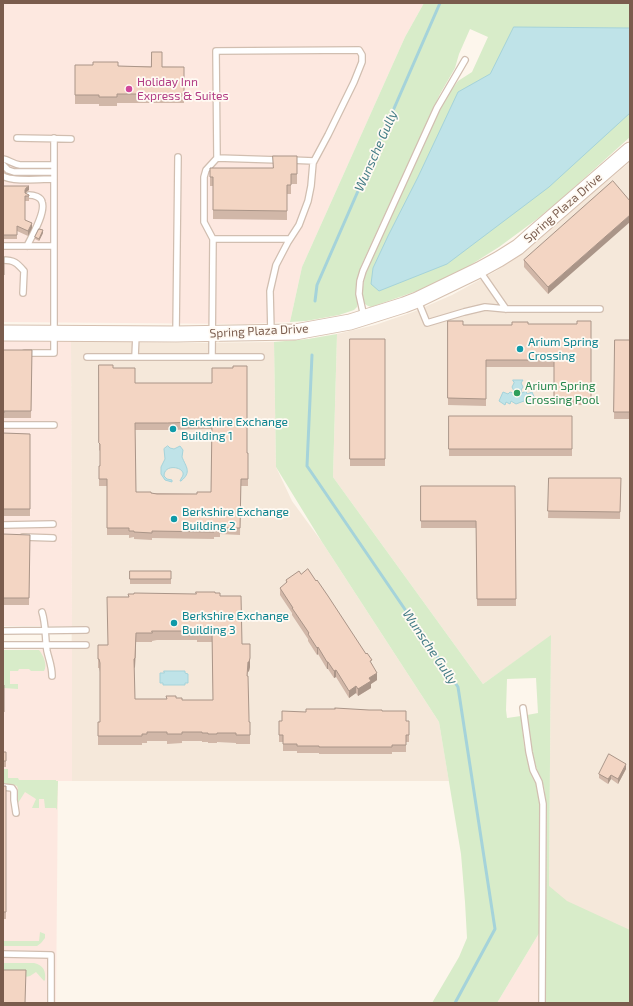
<!DOCTYPE html>
<html>
<head>
<meta charset="utf-8">
<style>
  body { margin:0 }
  #map { position:relative; width:633px; height:1006px; overflow:hidden; background:#fdf6ec; font-family:"Exo 2",sans-serif }
  canvas { display:block }
  .frame { position:absolute; inset:0; border:4px solid #7a5c4d; pointer-events:none }
</style>
</head>
<body>
<div id="map">
<canvas width="633" height="1006"></canvas>
<div class="frame"></div>
</div>
<script>
const ctx = document.querySelector('canvas').getContext('2d');
ctx.lineJoin = 'round';
function paint(path, color) { ctx.fillStyle = color; ctx.fill(path, 'evenodd'); }
function trace(path, color, width, dash) { ctx.strokeStyle = color; ctx.lineWidth = width; ctx.lineCap = dash ? 'butt' : 'round'; ctx.setLineDash(dash || []); ctx.stroke(path); }
function write(font, color, halo, rows, align = 'center') {
  ctx.font = font + ' "Exo 2",sans-serif'; ctx.lineWidth = 3.5; ctx.setLineDash([]); ctx.textBaseline = 'middle'; ctx.strokeStyle = halo; ctx.fillStyle = color; for (const [text, x, y, turn = 0] of rows) {
    ctx.save(); ctx.translate(x, y); ctx.rotate((+turn || 0) * Math.PI / 180); ctx.textAlign = isNaN(turn) ? turn : align; if (halo) ctx.strokeText(text, 0, 0); ctx.fillText(text, 0, 0); ctx.restore();
  }
}
paint(new Path2D(`
  M630 162V1003H548L551 636 483 684 333 477 337 334 375 325 413 312 452 295 496 271 515 258Z
  M71 341 188 343 274 342 276 467 292 501 322 542 439 722 449 781H72Z`), '#f5e8da');
paint(new Path2D(`
  M3 3H424L405 37 302 267 290 322 245 324 3 322Z
  M3 340 71 341 72 626H3Z
  M72 649V781H58L56 1003H3V650Z
  M548 917V1003H497L541 930Z`), '#fde8e0');
paint(new Path2D(`
  M424 3H630V137L560 200 537 219 499 247 461 271 431 286 371 307C368 306 365 305 364 302 360 293 365 278 367 269L431 127 446 97 458 81 472 72 488 37 470 29 459 54 455 68 440 94 361 266 359 275 356 290 358 302 357 307 354 310 339 315 306 321 290 322 302 267 405 37Z
  M337 334 333 477 483 684 551 635 549 886 567 901 630 930V1003H545L547 812 544 787 537 770 532 753 527 715 538 713 536 678 507 679 506 710 507 718 521 716 524 745 531 772 538 786 540 806 541 930 497 1003H432L459 957 467 938 465 902 461 854 439 722 322 542 276 467 274 342 308 339Z
  M3 650H39C43 655 48 665 44 671H31L29 669H19L18 671H10V684H18V689L4 688 3 692Z
  M3 769H8V778H18L19 780H56V781H58L57 810 56 808H45L44 799H39V808H32L36 799 25 792 18 803V789L17 786 14 785H3Z
  M40 932 45 934V938L41 943 37 946H3V941H39Z
  M3 963H34C44 965 46 972 45 980L44 981 36 972C34 973 32 975 30 976 23 978 9 977 3 974Z`), '#d8ecc9');
const water = new Path2D(`
  M514 27 630 28V113L549 187 447 264 379 291 371 284 373 268 388 236 418 177 458 92 490 74Z
  M513 380H523L521 383 523 387 521 390 522 393 526 391 527 394 532 392 536 401 530 403 529 401 525 403 524 401 516 404 511 401 510 404 506 402 505 405 499 401 503 392 508 394 510 392 513 393 514 391 512 387 514 383Z
  M168 446 170 448 174 449 180 446 183 450 182 457C186 467 192 472 181 481H180C180 480 183 476 183 475 185 467 164 463 164 476L167 479 172 480V482L165 480 161 474V467L165 459 164 449Z
  M164 671H185V673L188 674V683H185V685H163V683H160V673H164Z`);
paint(water, '#bfe3e8');
trace(water, '#a5d3da', 1);
trace(new Path2D(`
  M315 301 317 285 440 3
  M312 355 307 466 458 687 495 929 455 1003`), '#a5d3da', 3);
const lane = new Path2D(`
  M17 138 71 139
  M217 158 279 160
  M3 159C9 160 13 164 20 165H54
  M290 160 314 161
  M3 165 8 170 14 172H54
  M3 176C11 182 42 179 54 179
  M213 239H289
  M3 246H54
  M27 246C32 236 46 212 42 202 41 197 34 195 29 195
  M3 260C14 260 17 263 24 271L23 293
  M479 270 506 309
  M418 301 427 323 464 312 485 307 506 309H600
  M364 317 359 294 360 281 363 271 437 108 465 60
  M176 334 178 157
  M25 353H54V138
  M87 357H261
  M135 357 136 335
  M212 357 213 239 204 222V177L206 170 217 158 216 51 359 50 362 55V62L354 82 328 135 313 163 311 186 308 201 299 225 288 242 276 265 270 291 271 332
  M3 425H54
  M3 525 53 524
  M23 537 53 538
  M42 612C46 624 45 638 47 651 49 660 52 666 52 676
  M3 631 86 630
  M3 645H86
  M523 708 529 752 533 770 539 782 543 804 542 1003
  M3 787 12 788 14 791V800L16 813
  M3 954 51 955V1003`);
const secondary = new Path2D(`
  M3 333 176 334 295 332 350 322 404 305 417 300 479 270 499 259 518 247 535 232 630 150`);
trace(lane, '#d1beb0', 8);
trace(secondary, '#d6c0b0', 17);
trace(lane, '#fff', 5.5);
trace(secondary, '#fff', 15);
paint(new Path2D(`
  M75 65 118 66 184 67V103H117V106H99V104H75Z
  M297 156V184H291V194H287V220L213 219V186H210V168H273Z
  M613 181 548 294 524 267V260Z
  M3 186 29 190 25 193 29 195V201H25V220L32 228 28 236 17 231V239H3Z
  M43 233 39 241 35 239V237Z
  M3 257H4V282H3Z
  M448 321 463 325H512L528 324H577L591 321V405H554V367H486V406L448 405Z
  M350 339H385V466H350Z
  M615 340H630V419H614Z
  M3 350H32L31 418H4V420H3Z
  M99 365 113 368 135 383H212L247 453H248V486H241L240 535 220 534V537H214V539L152 538V540L134 539V537L129 538V535H107V486H99V466H100V451L99 450ZM212 429 211 492 197 494 151 493 136 492 135 430H167Z
  M449 416H572V456H449Z
  M3 433 30 434V516H3Z
  M549 478H621L620 519 548 518Z
  M421 486H515L516 606H477L476 528H421Z
  M3 535H30L29 605H3Z
  M130 571H171V584H130Z
  M286 580 372 664 377 680 371 684V688L358 696 356 693 349 698 336 677 334 678 328 669H327L318 654 317 655 308 641V639L292 615V613L280 595V588L286 584Z
  M215 593 220 596 242 644H250V667L249 671 248 672 247 676 249 722H250V744H236V743L217 742V743H208V742H202V741H182V743L167 744V741H147V743H142V745H98V722H100V672L99 668H98V645H108L128 597ZM157 640H197V642H212L213 700H182L176 698 166 699H135L134 668 135 667 136 642H152V641Z
  M369 710 382 711 406 721H409V742H406V752H392V754H319V753H297V751H283V742H279V721H282L306 712Z
  M3 752H6V767H3Z
  M626 769 618 784 611 779 608 784 599 778V774Z
  M3 786H6V919H3Z`), '#d1b7a8');
paint(new Path2D(`
  M29 186V190L26 192 25 194V190L26 188Z
  M630 215V222L548 294V287Z
  M32 223V228L28 236V231Z
  M43 230V233L39 241V239Z
  M136 642 135 667 134 668V659Z
  M318 647V654L317 655V648Z
  M250 658V667L249 671 248 672V662Z
  M327 662H328V669H327Z
  M336 670V677L334 678V671Z
  M377 673V680L371 684V688L358 696V689L369 678Z
  M356 686V693L349 698V691Z
  M626 764V769L618 784V779Z
  M611 775V779L608 784V779Z`), '#aa9588');
const building = new Path2D(`
  M152 52H162V67H184V94H117V97H99V95H75V65H93V62H118V66L151 67Z
  M273 156H297V174H291V185H287V211L213 210V177H210V168H273Z
  M613 181 630 201V215L548 287 524 260Z
  M3 186H29L26 188 25 190V193L29 195V196H25V220L32 223 28 231 17 226V235H3Z
  M39 229 43 230 39 239 35 237Z
  M3 257H4V275H3Z
  M448 321H463V325H512V322H528V324H577V321H591V398H554V360H486V399L448 398Z
  M350 339H385V459H350Z
  M615 340H630V412H614Z
  M3 350H32L31 411H4V413H3Z
  M99 365H113V368H135V383H212V368H233V366H247V453H248V479H241L240 528H220V530H214V532L152 531V533L134 532V531H129V528H107V479H99V466H100V444L99 443ZM212 422 211 492H197V494H157L151 493V492H136L135 423H167Z
  M449 416H572V449H449Z
  M3 433 30 434V509H3Z
  M549 478H621L620 512 548 511Z
  M421 486H515L516 599H477L476 521H421Z
  M3 534 30 535 29 598H3Z
  M308 569 316 581 317 580 328 596 366 654 367 653 372 660 370 661 377 673 369 678 371 681 358 689 356 686 349 691 336 670 334 671 328 662H327L318 647 317 648 308 634 309 633 292 608H293L280 588 287 582 286 580 299 571 301 574Z
  M130 571H171V579H130Z
  M196 592H215V593H220V596H241L242 644H250V658L249 662H248L247 676H248L249 718V722H250V735H236V733H217V734H208V733H202V732H182V734H167V732H147V734H142V736H98V722H100V663L99 659H98V645H108L107 597H129L128 594H134V593L196 594ZM152 631H197V633L212 632 213 700H182V698H176V696H166L167 699H135L134 659 135 658 136 633H152Z
  M3 685H4V712H3Z
  M335 708 369 710H382V711H406V721H409V735H406V745H392V747H319V746H297V744H283V735H279V721H282V711L306 712V709H335Z
  M3 752H6V761H3Z
  M609 754 626 764 618 779 611 775 608 779 599 774Z
  M3 786H6V912H3Z
  M3 970H26L25 1003H3Z`);
paint(building, '#f3d5c3');
trace(building, '#aa9588', 1);
for (const [x, y, r, color] of [
  [129,89,4,"#d1479c"],
  [520,349,4,"#0f9aa8"],
  [517,393,4,"#2e9e5b"],
  [173,429,4,"#0f9aa8"],
  [174,519,4,"#0f9aa8"],
  [174,623,4,"#0f9aa8"]
]) { const dot = new Path2D(); dot.arc(x, y, r, 0, 2 * Math.PI); ctx.fillStyle = color; ctx.fill(dot); trace(dot, '#fffaf3', 1.5); }
write('12px', '#b23c85', '#fffaf3', [
  ["Holiday Inn",137,82],
  ["Express & Suites",137,96]
], 'left');
write('12px', '#7a5c4d', '#fffaf3', [
  ["Spring Plaza Drive",563,208,-41],
  ["Spring Plaza Drive",259,331,-3]
]);
write('12px', '#0d838f', '#fffaf3', [
  ["Arium Spring",528,342],
  ["Crossing",528,356],
  ["Berkshire Exchange",181,422],
  ["Building 1",181,436],
  ["Berkshire Exchange",182,512],
  ["Building 2",182,526],
  ["Berkshire Exchange",182,616],
  ["Building 3",182,630]
], 'left');
write('12px', '#27864d', '#fffaf3', [
  ["Arium Spring",525,386],
  ["Crossing Pool",525,400]
], 'left');
write('italic 13px', '#437c86', '#fffaf3', [
  ["Wunsche Gully",376,151,-66],
  ["Wunsche Gully",430,647,56]
]);
</script>
</body>
</html>
